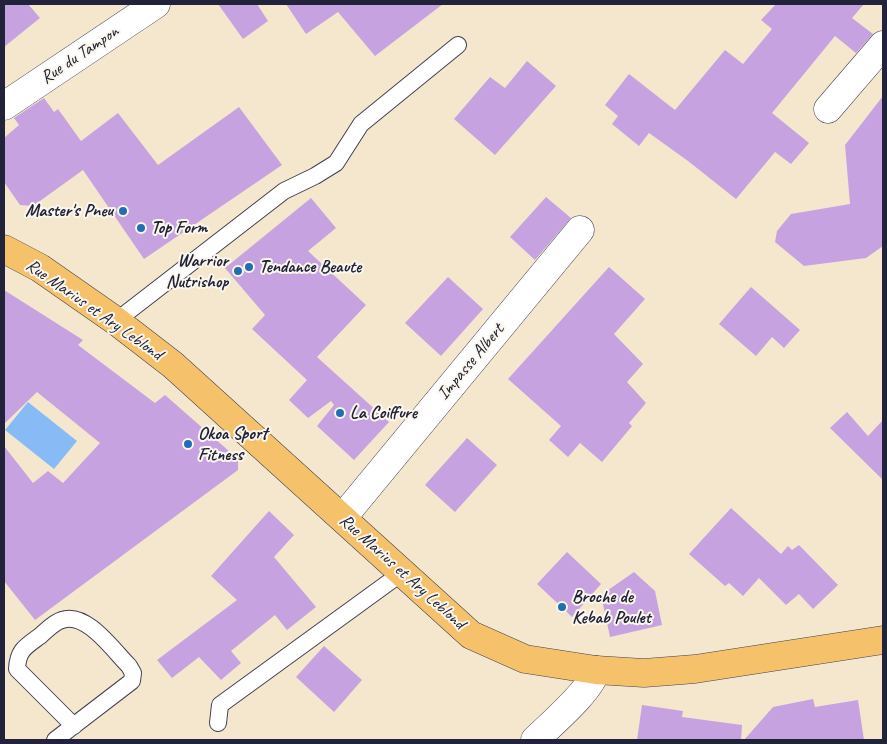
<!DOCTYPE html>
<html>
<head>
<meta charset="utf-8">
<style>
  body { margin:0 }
  #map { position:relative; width:887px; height:744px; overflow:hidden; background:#f4e7cd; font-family:Caveat,sans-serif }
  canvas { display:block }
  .frame { position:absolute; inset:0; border:5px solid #22223b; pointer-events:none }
</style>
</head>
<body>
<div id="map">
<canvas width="887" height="744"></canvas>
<div class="frame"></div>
</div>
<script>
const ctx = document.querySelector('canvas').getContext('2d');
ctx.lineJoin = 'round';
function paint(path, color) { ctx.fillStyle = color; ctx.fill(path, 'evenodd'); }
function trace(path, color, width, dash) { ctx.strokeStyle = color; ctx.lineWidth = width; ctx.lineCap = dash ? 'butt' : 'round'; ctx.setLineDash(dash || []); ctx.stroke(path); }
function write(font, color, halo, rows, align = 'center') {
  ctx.font = font + ' Caveat,sans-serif'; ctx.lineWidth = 4; ctx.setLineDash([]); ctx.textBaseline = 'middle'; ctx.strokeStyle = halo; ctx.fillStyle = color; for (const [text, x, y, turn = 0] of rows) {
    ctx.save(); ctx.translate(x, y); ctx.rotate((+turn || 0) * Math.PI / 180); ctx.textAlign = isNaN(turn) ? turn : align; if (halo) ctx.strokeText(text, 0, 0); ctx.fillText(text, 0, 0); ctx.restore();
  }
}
paint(new Path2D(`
  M28 402 77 441 54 469 5 430Z`), '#88bbf6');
paint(new Path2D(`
  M4 4H28L40 18 4 47Z
  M218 4H257L268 21 243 39Z
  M286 4H443L375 56 338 12 306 34Z
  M776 4H864L852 18 873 34 856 53 835 36 772 113 809 143 791 164 775 152 736 199 688 161 649 133 639 146 612 124 618 116 605 105 629 74 675 110 725 50 743 64 772 29 761 20Z
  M527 61 556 86 495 155 454 119 490 77 505 88Z
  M883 96V246L866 258 804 266 775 242 777 231 791 214 850 204 845 145Z
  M44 98 54 112 58 109 81 141 118 113 158 165 239 107 282 165 144 259 83 170 33 206 20 205 4 182V138L19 125 14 118Z
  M546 197 571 218 535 260 510 237Z
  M311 198 336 228 308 251 366 305 317 357 389 422 354 460 317 426 334 405 331 401 308 418 289 400 307 380 252 329 265 315 225 268Z
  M609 267 645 299 614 334 643 364 627 382 646 403 629 423 632 426 602 462 580 443 568 457 549 440 561 426 508 379Z
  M448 277 483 309 441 356 405 323Z
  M751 287 800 330 784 348 772 337 756 356 719 324Z
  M4 290 83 340 78 345 155 403 165 395 238 459V470L35 620 4 581V446L33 483 48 471 63 483 100 443 37 392 4 424Z
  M847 412 868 436 883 420V480L830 428Z
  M467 438 497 465 455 512 425 485Z
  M731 508 781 554 788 546 792 550 799 545 838 585 813 609 799 594 786 605 759 578 743 596 729 583 725 586 689 554Z
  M269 511 294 535 274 557 316 607 287 630 275 615 231 651 241 663 221 680 199 657 172 678 157 660 237 600 211 576Z
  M567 552 601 584 572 617 537 584Z
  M634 572 655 591 662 625 610 637 601 595Z
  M324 646 362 680 334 712 296 677Z
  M813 699 815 707 858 700 864 740H744L773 707Z
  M642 705 683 711 682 717 742 725 741 740H637Z`), '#c6a3e0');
const service = new Path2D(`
  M116 321 284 191 315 176 336 163 361 124 458 45
  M218 723 220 705 403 572
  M55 740 132 681 133 673 129 666C113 650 86 611 62 620 54 622 46 631 40 636 25 647 18 650 17 669L74 726`);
const minor = new Path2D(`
  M4 106 156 4
  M828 109 883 45
  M343 517 580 230
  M535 740C550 725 592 690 596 670`);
const primary = new Path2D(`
  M4 249 40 268 116 321 173 365 471 635 525 659 596 670 644 673 695 669 883 640`);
trace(service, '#424051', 18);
trace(minor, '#424051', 29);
trace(primary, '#424051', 29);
trace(service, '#fff', 16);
trace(minor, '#fff', 28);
trace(primary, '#f5c16b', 28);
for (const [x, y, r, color] of [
  [123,211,5,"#1f6fb2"],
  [141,228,5,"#1f6fb2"],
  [249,267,5,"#1f6fb2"],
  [238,271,5,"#1f6fb2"],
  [340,413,5,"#1f6fb2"],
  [188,444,5,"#1f6fb2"],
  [562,607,5,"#1f6fb2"]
]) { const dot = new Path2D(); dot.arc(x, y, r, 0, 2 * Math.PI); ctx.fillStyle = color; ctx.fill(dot); trace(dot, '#fbf7ec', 2); }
write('18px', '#22223b', '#fbf7ec', [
  ["Rue du Tampon",80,55,-34],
  ["Rue Marius et Ary Leblond",94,310,35],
  ["Impasse Albert",471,362,-50],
  ["Rue Marius et Ary Leblond",402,572,42]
]);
write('bold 18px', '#22223b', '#fbf7ec', [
  ["Master's Pneu",113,211,"right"],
  ["Top Form",151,228],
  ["Warrior",228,261,"right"],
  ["Nutrishop",228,282,"right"],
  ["Tendance Beaute",259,267],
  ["La Coiffure",350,413],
  ["Okoa Sport",198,434],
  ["Fitness",198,455],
  ["Broche de",572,597],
  ["Kebab Poulet",572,618]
], 'left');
</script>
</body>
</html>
